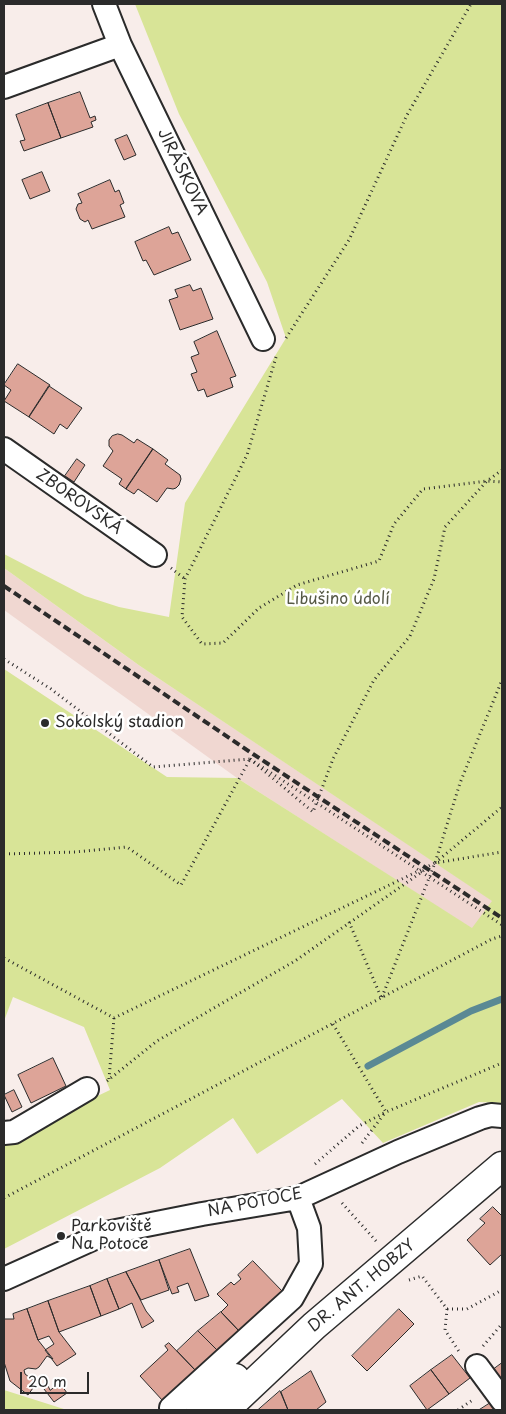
<!DOCTYPE html>
<html>
<head>
<meta charset="utf-8">
<style>
  body { margin:0 }
  #map { position:relative; width:506px; height:1414px; overflow:hidden; background:#f8edea; font-family:"Playpen Sans",sans-serif }
  canvas { display:block }
  .frame { position:absolute; inset:0; border:5px solid #2b2b2b; pointer-events:none }
  .scale { position:absolute; left:20px; top:1372px; width:69px; height:22px; box-sizing:border-box; border:2px solid #2b2b2b; border-top:0; padding-left:6px; font-size:15px; line-height:18px; white-space:nowrap; color:#2b2b2b; -webkit-text-stroke:4px #fff; paint-order:stroke }
</style>
</head>
<body>
<div id="map">
<canvas width="506" height="1414"></canvas>
<div class="frame"></div>
<div class="scale">20 m</div>
</div>
<script>
const ctx = document.querySelector('canvas').getContext('2d');
ctx.lineJoin = 'round';
function paint(path, color) { ctx.fillStyle = color; ctx.fill(path, 'evenodd'); }
function trace(path, color, width, dash) { ctx.strokeStyle = color; ctx.lineWidth = width; ctx.lineCap = dash ? 'butt' : 'round'; ctx.setLineDash(dash || []); ctx.stroke(path); }
function write(font, color, halo, rows, align = 'center') {
  ctx.font = font + ' "Playpen Sans",sans-serif'; ctx.lineWidth = 5; ctx.setLineDash([]); ctx.textBaseline = 'middle'; ctx.strokeStyle = halo; ctx.fillStyle = color; for (const [text, x, y, turn = 0] of rows) {
    ctx.save(); ctx.translate(x, y); ctx.rotate((+turn || 0) * Math.PI / 180); ctx.textAlign = isNaN(turn) ? turn : align; if (halo) ctx.strokeText(text, 0, 0); ctx.fillText(text, 0, 0); ctx.restore();
  }
}
paint(new Path2D(`
  M4 568 140 666 502 907V948L237 778 4 610Z`), '#f0d7d1');
paint(new Path2D(`
  M135 4H502V1103L479 1102 383 1143 342 1099 257 1154 233 1118 160 1168 4 1249V1177L5 1174 4 1173V1138H10L110 1090 84 1027 13 997 4 1021V669L167 777 237 778 472 928 492 901 140 666 4 568V554L85 596 119 607 169 617 185 503 286 338 267 282 179 114Z
  M4 1390 67 1410H4Z`), '#d8e497');
trace(new Path2D(`
  M368 1066 471 1011 502 999`), '#5a8994', 7);
const building = new Path2D(`
  M80 92 90 118 95 116 96 120 91 122 93 127 61 138 48 103Z
  M48 103 61 138 24 151 20 141 25 140 16 115Z
  M127 135 136 155 124 160 115 140Z
  M42 172 50 191 30 199 22 180Z
  M110 180 115 192 119 190 124 203 120 205 125 217 92 229 88 220 85 222 80 219 76 209 78 204 82 203 78 194Z
  M169 227 172 234 178 232 191 260 154 275 146 260 143 261 135 242Z
  M190 285 193 291 201 288 213 319 180 330 169 300 178 297 175 290Z
  M217 331 236 376 230 378 233 387 207 397 204 389 198 391 191 374 197 372 191 357 199 354 194 342Z
  M18 364 50 385 29 417 4 401 11 390 4 385Z
  M49 386 82 408 67 429 60 424 54 434 29 417Z
  M118 434 122 435 134 443 137 439 153 449 126 489 119 484 122 479 103 466 113 451 109 446V440L112 436Z
  M153 449 168 460 165 464 180 475 181 479 179 485 176 488 173 489 167 488 157 502 138 489 134 494 126 489Z
  M77 459 85 465 74 482 65 476Z
  M53 1058 66 1086 31 1103 18 1075Z
  M14 1090 22 1107 12 1112 4 1095Z
  M493 1207 502 1216V1254L490 1265 467 1240 485 1223 480 1219Z
  M190 1249 209 1296 195 1301 188 1283 177 1287 179 1292 172 1294 159 1260Z
  M159 1260 169 1290 141 1300 126 1272Z
  M253 1261 283 1292 240 1332 221 1312 228 1305 217 1294 231 1282 234 1285 241 1279 238 1275Z
  M126 1272 146 1311 154 1321 142 1328 132 1303 119 1309 107 1279Z
  M107 1279 119 1309 101 1316 90 1286Z
  M90 1286 101 1316 59 1332 48 1301Z
  M48 1301 59 1332 76 1354 57 1366 45 1350 54 1344 49 1336 38 1340 27 1309Z
  M27 1309 38 1340 53 1359 47 1356 39 1367 36 1369 28 1368 24 1370 25 1374 33 1380 32 1383 33 1388 28 1395 10 1381 4 1362V1319H14L13 1314Z
  M399 1309 414 1324 367 1371 352 1356Z
  M221 1312 240 1332 218 1351 198 1331Z
  M198 1331 218 1351 196 1371 177 1351Z
  M169 1343 196 1371 163 1401 140 1376 168 1350 165 1346Z
  M452 1355 470 1378 449 1394 431 1370Z
  M502 1363V1381L494 1369Z
  M431 1370 449 1394 427 1410 410 1386Z
  M311 1371 326 1402 316 1410H288L281 1392Z
  M60 1383 67 1393 54 1402 44 1389 48 1386 50 1390Z
  M280 1391 288 1410H258Z
  M492 1402 498 1410H479Z`);
paint(building, '#dda498');
trace(building, '#2b2b2b', 1);
const minor = new Path2D(`
  M104 4 120 45 263 339
  M4 87 120 45
  M4 449 155 555
  M4 1133 14 1132 87 1089
  M4 1279 106 1233 202 1214 298 1198 398 1152 480 1118 491 1115 502 1116
  M477 1366 502 1400
  M171 1408 292 1298 311 1264 309 1228 298 1198`);
const major = new Path2D(`
  M200 1410 235 1378
  M225 1410 314 1326 502 1166`);
trace(minor, '#2b2b2b', 26);
trace(major, '#2b2b2b', 31);
trace(new Path2D(`
  M286 338 349 240 407 115 471 4
  M276 357 247 455 185 579 182 617 202 644 223 643 259 608 297 585 379 561 394 524 423 489 487 481 502 482
  M171 568 185 579
  M4 659 51 689 153 767 250 759
  M250 759 313 812 333 759 374 680 410 636 434 579 445 527 487 481 502 470
  M4 854 75 852 127 847 181 885 250 759
  M435 863 502 807
  M349 922 381 997
  M4 958 114 1018 435 863 502 852
  M382 997 435 863 460 783 502 680
  M333 1024 386 1112
  M109 1079 114 1018
  M107 1081 157 1041 295 961 426 869
  M362 1143 384 1114
  M315 1164 359 1126 386 1112 502 1063
  M4 1198 492 939 502 936
  M342 1203 376 1241
  M409 1280 422 1276 447 1309 445 1330 460 1353
  M447 1309H467L502 1290
  M483 1346 502 1324
  M458 1410 474 1399`), '#2b2b2b', 3, [1, 4]);
trace(minor, '#fff', 22);
trace(major, '#fff', 28);
trace(new Path2D(`
  M4 586 253 754 502 918`), '#2b2b2b', 4, [8, 4]);
trace(new Path2D(`
  M250 759 502 925`), '#2b2b2b', 3, [1, 4]);
for (const [x, y, r, color] of [
  [45,723,5,"#2b2b2b"],
  [61,1236,5,"#2b2b2b"]
]) { const dot = new Path2D(); dot.arc(x, y, r, 0, 2 * Math.PI); ctx.fillStyle = color; ctx.fill(dot); trace(dot, '#fff', 2); }
write('16px', '#2b2b2b', '#fff', [
  ["JIRÁSKOVA",182,172,64],
  ["ZBOROVSKÁ",79,502,35],
  ["NA POTOCE",255,1203,-11],
  ["DR. ANT. HOBZY",362,1286,-40]
]);
write('16px', '#565946', '#fff', [
  ["Libušino údolí",338,600]
]);
write('16px', '#2b2b2b', '#fff', [
  ["Sokolský stadion",55,723],
  ["Parkoviště",71,1227],
  ["Na Potoce",71,1245]
], 'left');
</script>
</body>
</html>
